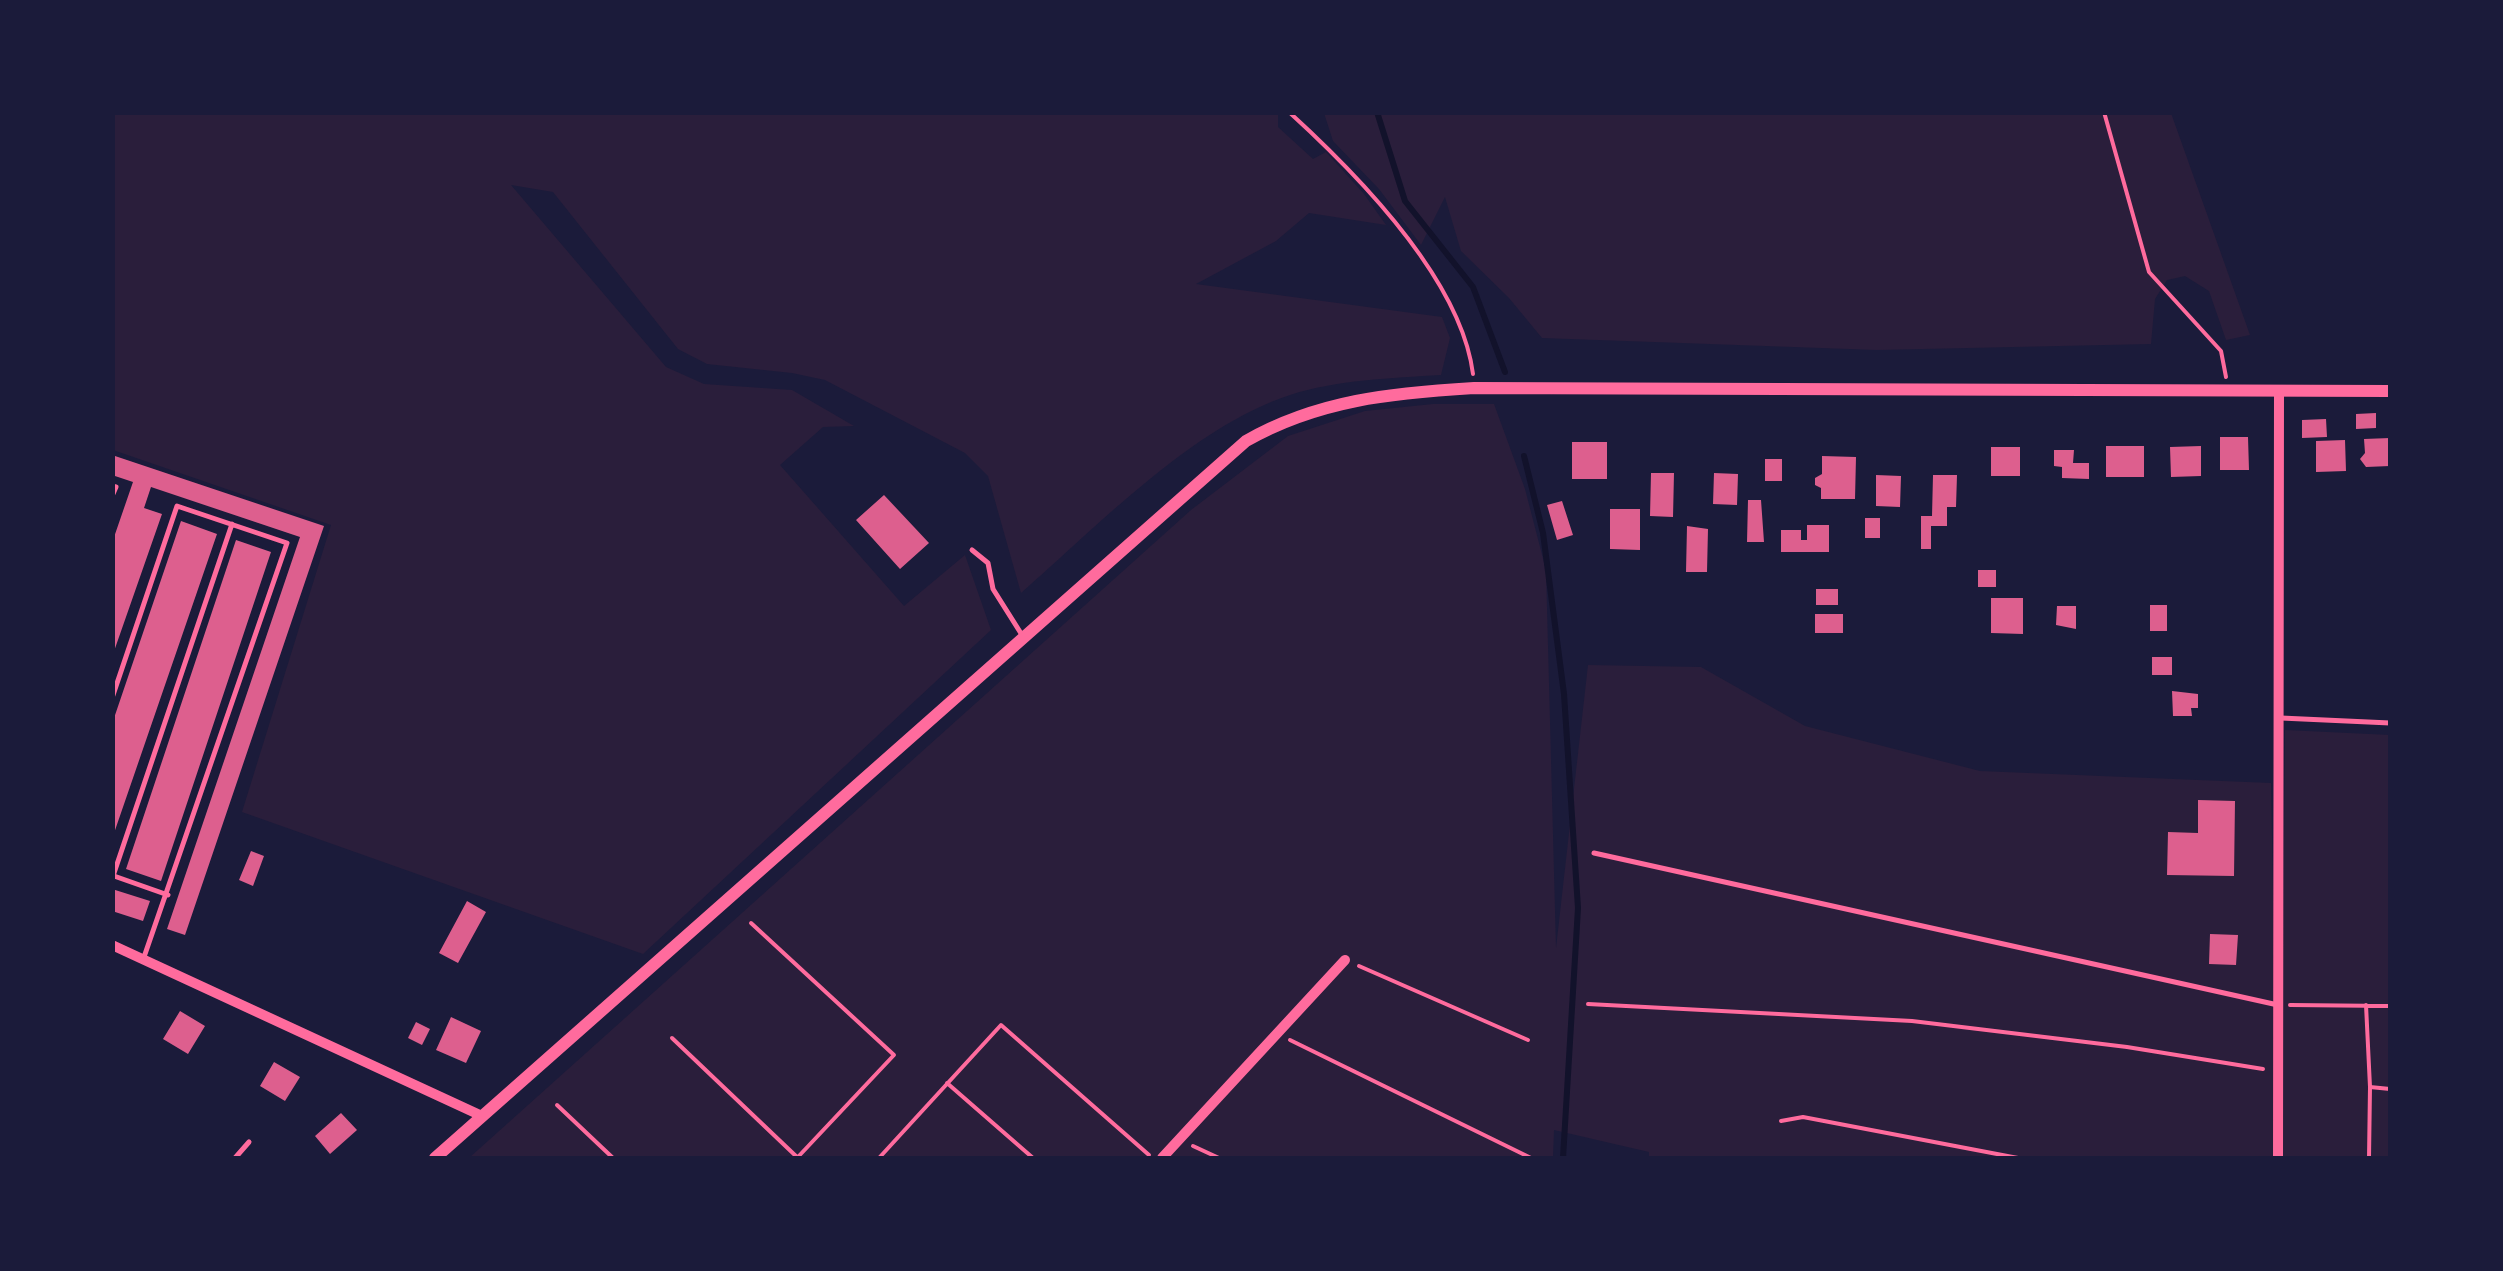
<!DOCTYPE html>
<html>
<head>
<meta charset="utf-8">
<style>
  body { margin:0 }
  #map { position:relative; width:2503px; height:1271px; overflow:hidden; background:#1b1b3a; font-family:"Golos Text",sans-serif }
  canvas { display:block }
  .frame { position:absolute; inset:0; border:115px solid #1b1b3a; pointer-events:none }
</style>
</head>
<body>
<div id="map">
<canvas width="2503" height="1271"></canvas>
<div class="frame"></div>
</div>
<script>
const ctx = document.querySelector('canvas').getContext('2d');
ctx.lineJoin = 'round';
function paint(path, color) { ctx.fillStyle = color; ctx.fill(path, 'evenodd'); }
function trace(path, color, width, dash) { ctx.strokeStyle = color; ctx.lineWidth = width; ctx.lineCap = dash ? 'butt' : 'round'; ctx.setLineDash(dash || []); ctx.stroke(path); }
paint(new Path2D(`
  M113 112 1278 113V127L1313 159 1326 152 1364 194 1386 225 1309 213 1276 241 1196 284 1442 317 1450 338 1441 375C1392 378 1336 380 1290 395 1192 427 1098 526 1021 593L988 476 965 453 825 380 792 373 707 364 678 349 553 192 511 185 666 367 704 384 792 390 854 426 823 427 780 465 904 606 965 555 991 630 643 954 242 812 331 525 113 450Z
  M1324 113H2171L2250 335 2226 340 2209 291 2185 276 2167 280 2155 299 2151 344 1877 350 1542 338 1509 298 1461 251 1445 197 1421 245 1379 189 1333 141Z
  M1433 404H1494L1525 489 1546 570 1556 948 1588 665 1701 667 1805 726 1980 771 2271 783 2278 1158H1649V1152L1554 1130 1553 1158H469L1191 510 1288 436 1365 411Z
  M2285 730 2390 735V1158H2281Z`), '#2a1e3b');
trace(new Path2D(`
  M1377 112 1405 201 1473 287 1505 372
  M1524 456 1543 533 1564 694 1578 908 1563 1158`), '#12122b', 6);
paint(new Path2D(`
  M2376 413V428L2356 429V414Z
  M2326 419 2327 437 2302 438V420Z
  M2220 437H2248L2249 470H2220Z
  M2390 438V466L2366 467 2360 459 2365 453 2364 439Z
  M2345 440 2346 471 2316 472V441Z
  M1572 442H1607V479H1572Z
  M2106 446H2144V477H2106Z
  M2201 446V476L2171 477 2170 447Z
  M1991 447H2020V476H1991Z
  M2054 450H2074L2073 463H2089V479L2062 478V467L2054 466Z
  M112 455 324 526 185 935 167 929 300 537 151 487 144 508 162 514 112 657V543L133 482 112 475Z
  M1822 456 1856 457 1855 499H1821V488L1815 485V478L1822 474Z
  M1765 459H1782V481H1765Z
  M1651 473H1674L1673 517 1650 516Z
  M1714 473 1738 474 1737 505 1713 504Z
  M1876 475 1901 476 1900 507 1876 506Z
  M1933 475H1957L1956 507H1947V526H1931V549H1921V516H1932Z
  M884 495 929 543 900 569 856 520Z
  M1748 500H1761L1764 542H1747Z
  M1562 501 1573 535 1557 540 1547 505Z
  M1610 509H1640V550L1610 549Z
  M1865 518H1880V538H1865Z
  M181 521 217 534 112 839V724Z
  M1807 525H1829V552H1781V530H1801V540H1807Z
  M1687 526 1708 529 1707 572H1686Z
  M236 540 271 552 161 881 126 869Z
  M1978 570H1996V587H1978Z
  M1816 589H1838V605H1816Z
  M1991 598H2023V634L1991 633Z
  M2150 605H2167V631H2150Z
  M2057 606H2076V629L2056 625Z
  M1815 614H1843V633H1815Z
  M2152 657H2172V675H2152Z
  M2172 691 2198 694V708H2191L2192 716H2173Z
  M2198 800 2235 801 2234 876 2167 875 2168 832 2198 833Z
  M251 851 264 856 253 886 239 880Z
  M112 889 150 901 143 921 112 911Z
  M467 901 486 912 458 963 439 953Z
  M2210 934 2238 935 2236 965 2209 964Z
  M180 1011 205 1026 188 1054 163 1039Z
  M451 1017 481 1031 466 1063 436 1050Z
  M416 1022 430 1029 422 1045 408 1038Z
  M274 1062 300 1077 285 1101 260 1086Z
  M341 1113 357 1130 330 1154 315 1136Z`), '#dd5f8e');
trace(new Path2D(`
  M1289 112C1357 174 1461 279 1473 374
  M2104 112 2149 272 2221 351 2226 377
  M751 923 894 1055 797 1158
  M1359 966 1528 1040
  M1588 1004 1912 1021 2127 1047 2263 1069
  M2290 1005 2390 1006
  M2366 1005 2370 1087 2390 1089
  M672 1038 798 1158
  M1290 1040 1531 1158
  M947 1083 1033 1158
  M557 1105 613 1158
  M1781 1121 1803 1117 2018 1158
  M1193 1146 1219 1158
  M879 1158 1001 1025 1149 1155
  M2369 1158 2370 1087`), '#ff6b9d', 4);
trace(new Path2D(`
  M112 486 116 487 112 496
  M972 550 988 563 993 589 1022 635
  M112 698 177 506 287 543 144 957
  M2281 718 2390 723
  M1594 853 2278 1005
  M113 876 232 524
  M114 876 168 895
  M235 1158 249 1142`), '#ff6b9d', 5);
trace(new Path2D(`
  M112 945 482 1116
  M1162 1158 1345 960
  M2278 1158 2279 392`), '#ff6b9d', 10);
trace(new Path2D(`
  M435 1158 1246 441C1318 400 1392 393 1474 388L2390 391`), '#ff6b9d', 12);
</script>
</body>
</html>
